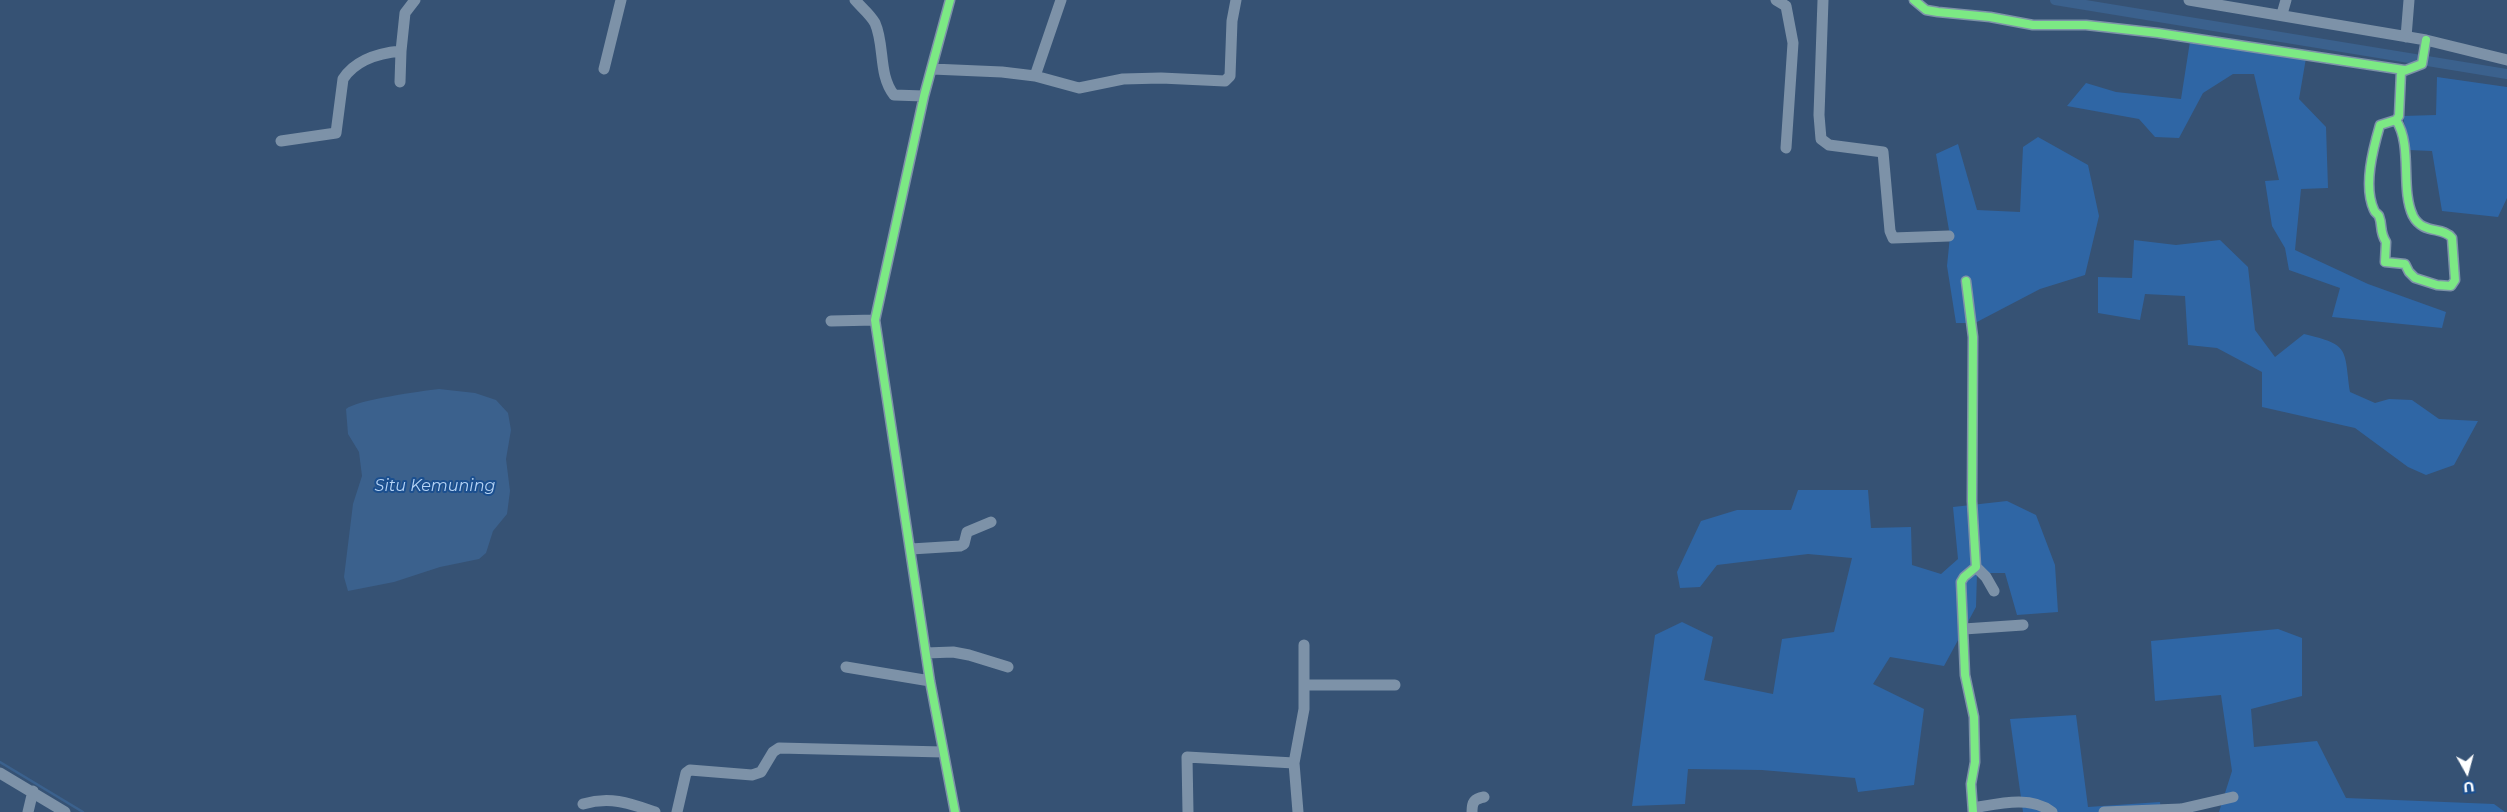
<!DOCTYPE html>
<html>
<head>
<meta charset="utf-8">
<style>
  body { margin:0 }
  #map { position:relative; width:2507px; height:812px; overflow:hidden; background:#365274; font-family:Montserrat,sans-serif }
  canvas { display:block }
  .north { position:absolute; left:2442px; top:747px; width:50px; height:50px; -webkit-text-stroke:4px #1b4f8f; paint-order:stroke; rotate:173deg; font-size:14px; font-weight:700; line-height:20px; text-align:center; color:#fff }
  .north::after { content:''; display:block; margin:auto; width:18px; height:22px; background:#fff; clip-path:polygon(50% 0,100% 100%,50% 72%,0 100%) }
</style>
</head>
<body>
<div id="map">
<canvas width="2507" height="812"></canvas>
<div class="north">U</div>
</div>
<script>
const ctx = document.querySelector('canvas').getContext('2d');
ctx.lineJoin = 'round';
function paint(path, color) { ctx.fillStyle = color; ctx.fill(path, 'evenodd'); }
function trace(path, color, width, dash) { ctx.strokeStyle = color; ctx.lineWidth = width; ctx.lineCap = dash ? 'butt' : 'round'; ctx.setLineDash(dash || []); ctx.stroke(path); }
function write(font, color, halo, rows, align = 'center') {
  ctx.font = font + ' Montserrat,sans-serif'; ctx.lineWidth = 4; ctx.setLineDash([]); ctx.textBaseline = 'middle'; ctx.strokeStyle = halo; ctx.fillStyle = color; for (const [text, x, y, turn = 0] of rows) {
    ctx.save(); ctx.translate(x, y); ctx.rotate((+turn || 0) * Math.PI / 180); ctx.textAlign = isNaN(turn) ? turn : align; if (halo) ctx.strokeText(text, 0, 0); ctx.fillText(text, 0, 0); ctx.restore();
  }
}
paint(new Path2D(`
  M2191 35 2306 58 2299 99 2326 127 2328 188 2301 189 2295 250 2368 284 2446 312 2442 328 2332 317 2340 288 2289 270 2285 248 2272 226 2265 181 2279 180 2254 74H2233L2203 93 2179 138 2155 137 2139 119 2067 106 2086 83 2116 92 2181 99Z
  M2437 77 2507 87V198L2498 217 2442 211 2432 151 2409 150 2403 116 2436 115Z
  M2038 137 2088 165 2099 216 2085 275 2040 289 1975 323H1956L1947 266 1950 236 1936 154 1958 144 1977 210 2020 212 2023 147Z
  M2134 240 2176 245 2220 240 2248 267 2255 330 2275 357 2304 334C2350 345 2344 348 2350 392L2375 403 2389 399 2412 400 2439 419 2478 421 2454 465 2426 475 2408 467 2355 428 2262 407V372L2217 348 2188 345 2185 296 2145 294 2140 320 2098 313V277L2132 278Z
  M1798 490H1868L1871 528 1911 527 1912 565 1941 574 1958 559 1953 507 2007 501 2036 515 2055 565 2058 612 2017 615 2005 573H1977L1976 607 1944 666 1890 657 1873 684 1924 709 1914 785 1858 792 1855 778 1762 770 1688 769 1685 804 1632 806 1655 635 1682 622 1713 637 1704 680 1773 694 1782 639 1834 632 1852 558 1808 554 1717 565 1700 587 1680 588 1677 572 1701 521 1737 510H1791Z
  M2278 629 2302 638V696L2251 709 2254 747 2317 741 2346 798 2494 804 2505 812H2219L2232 771 2221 695 2155 701 2151 641Z
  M2076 715 2088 807 2160 802 2161 812H2023L2010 719Z`), '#2f66a5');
paint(new Path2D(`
  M439 389 475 393 496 400 508 413 511 430 506 459 510 491 507 514 493 531 486 553 479 559 440 567 394 582 348 591 344 577 353 504 362 476 359 452 348 434 346 409C356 400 422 391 439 389Z`), '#3b618d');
trace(new Path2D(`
  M0 762 83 812`), '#3b618d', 2.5);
trace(new Path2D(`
  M2055 0 2507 74`), '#3b618d', 10);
trace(new Path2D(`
  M855 0C862 8 870 14 875 23 885 45 878 75 894 95L924 96
  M950 0 924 96 875 320 930 681 955 812
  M1776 0 1786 6 1793 43 1786 148
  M1823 0 1819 115 1821 139 1829 145 1883 152 1890 231 1893 238 1949 236
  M1914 0 1926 10 1938 12 1990 17 2033 25H2086L2158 33 2404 70
  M2189 0 2426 40 2507 60
  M2282 14 2286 0
  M2406 37 2409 0
  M604 69 621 0
  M932 69 1002 72 1035 76 1079 88 1123 79 1161 78 1225 81 1230 76 1232 21 1236 0
  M1035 76 1061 0
  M400 82 401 51
  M2396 120C2413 146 2400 189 2413 216 2423 235 2443 226 2452 238L2455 280 2451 286 2437 285 2415 278 2409 272 2405 264 2385 262 2386 242C2379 231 2383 226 2379 216 2378 214 2375 213 2374 210 2363 186 2373 149 2380 125L2396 120 2399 116 2401 72 2422 64 2426 40
  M281 141 336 133 343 79C356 59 379 53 401 51L405 13 415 0
  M1966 281 1973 337 1972 501 1976 567 1964 577 1961 582 1965 675 1974 717 1975 762 1971 784 1973 812
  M831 321 875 320
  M911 549 960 546 964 544 967 532 991 522
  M1976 567 1986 577 1994 591
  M1964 629 2023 625
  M926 653 953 652 969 655 1008 667
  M846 667 930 681
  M1304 685H1395
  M0 773 65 812
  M583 804C610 796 629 803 655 812
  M1973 808C1998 804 2030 795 2052 812
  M28 812 33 791
  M677 812 686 773 690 770 752 775 761 772 773 752 779 748 943 752
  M1188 812 1187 757 1294 763
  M1298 812 1294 763 1304 709V645
  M1472 812C1472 802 1474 799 1484 797
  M2104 812 2181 809 2233 797`), '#7d92a8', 11);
trace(new Path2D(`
  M950 0 924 96 875 320 930 681 955 812
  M1914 0 1926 10 1938 12 1990 17 2033 25H2086L2158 33 2404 70
  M2396 120C2413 146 2400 189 2413 216 2423 235 2443 226 2452 238L2455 280 2451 286 2437 285 2415 278 2409 272 2405 264 2385 262 2386 242C2379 231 2383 226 2379 216 2378 214 2375 213 2374 210 2363 186 2373 149 2380 125L2396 120 2399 116 2401 72 2422 64 2426 40
  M1966 281 1973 337 1972 501 1976 567 1964 577 1961 582 1965 675 1974 717 1975 762 1971 784 1973 812`), '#7ce984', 8);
write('italic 16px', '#b5d3f5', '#1b4f8f', [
  ["Situ Kemuning",435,486]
]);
</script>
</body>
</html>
